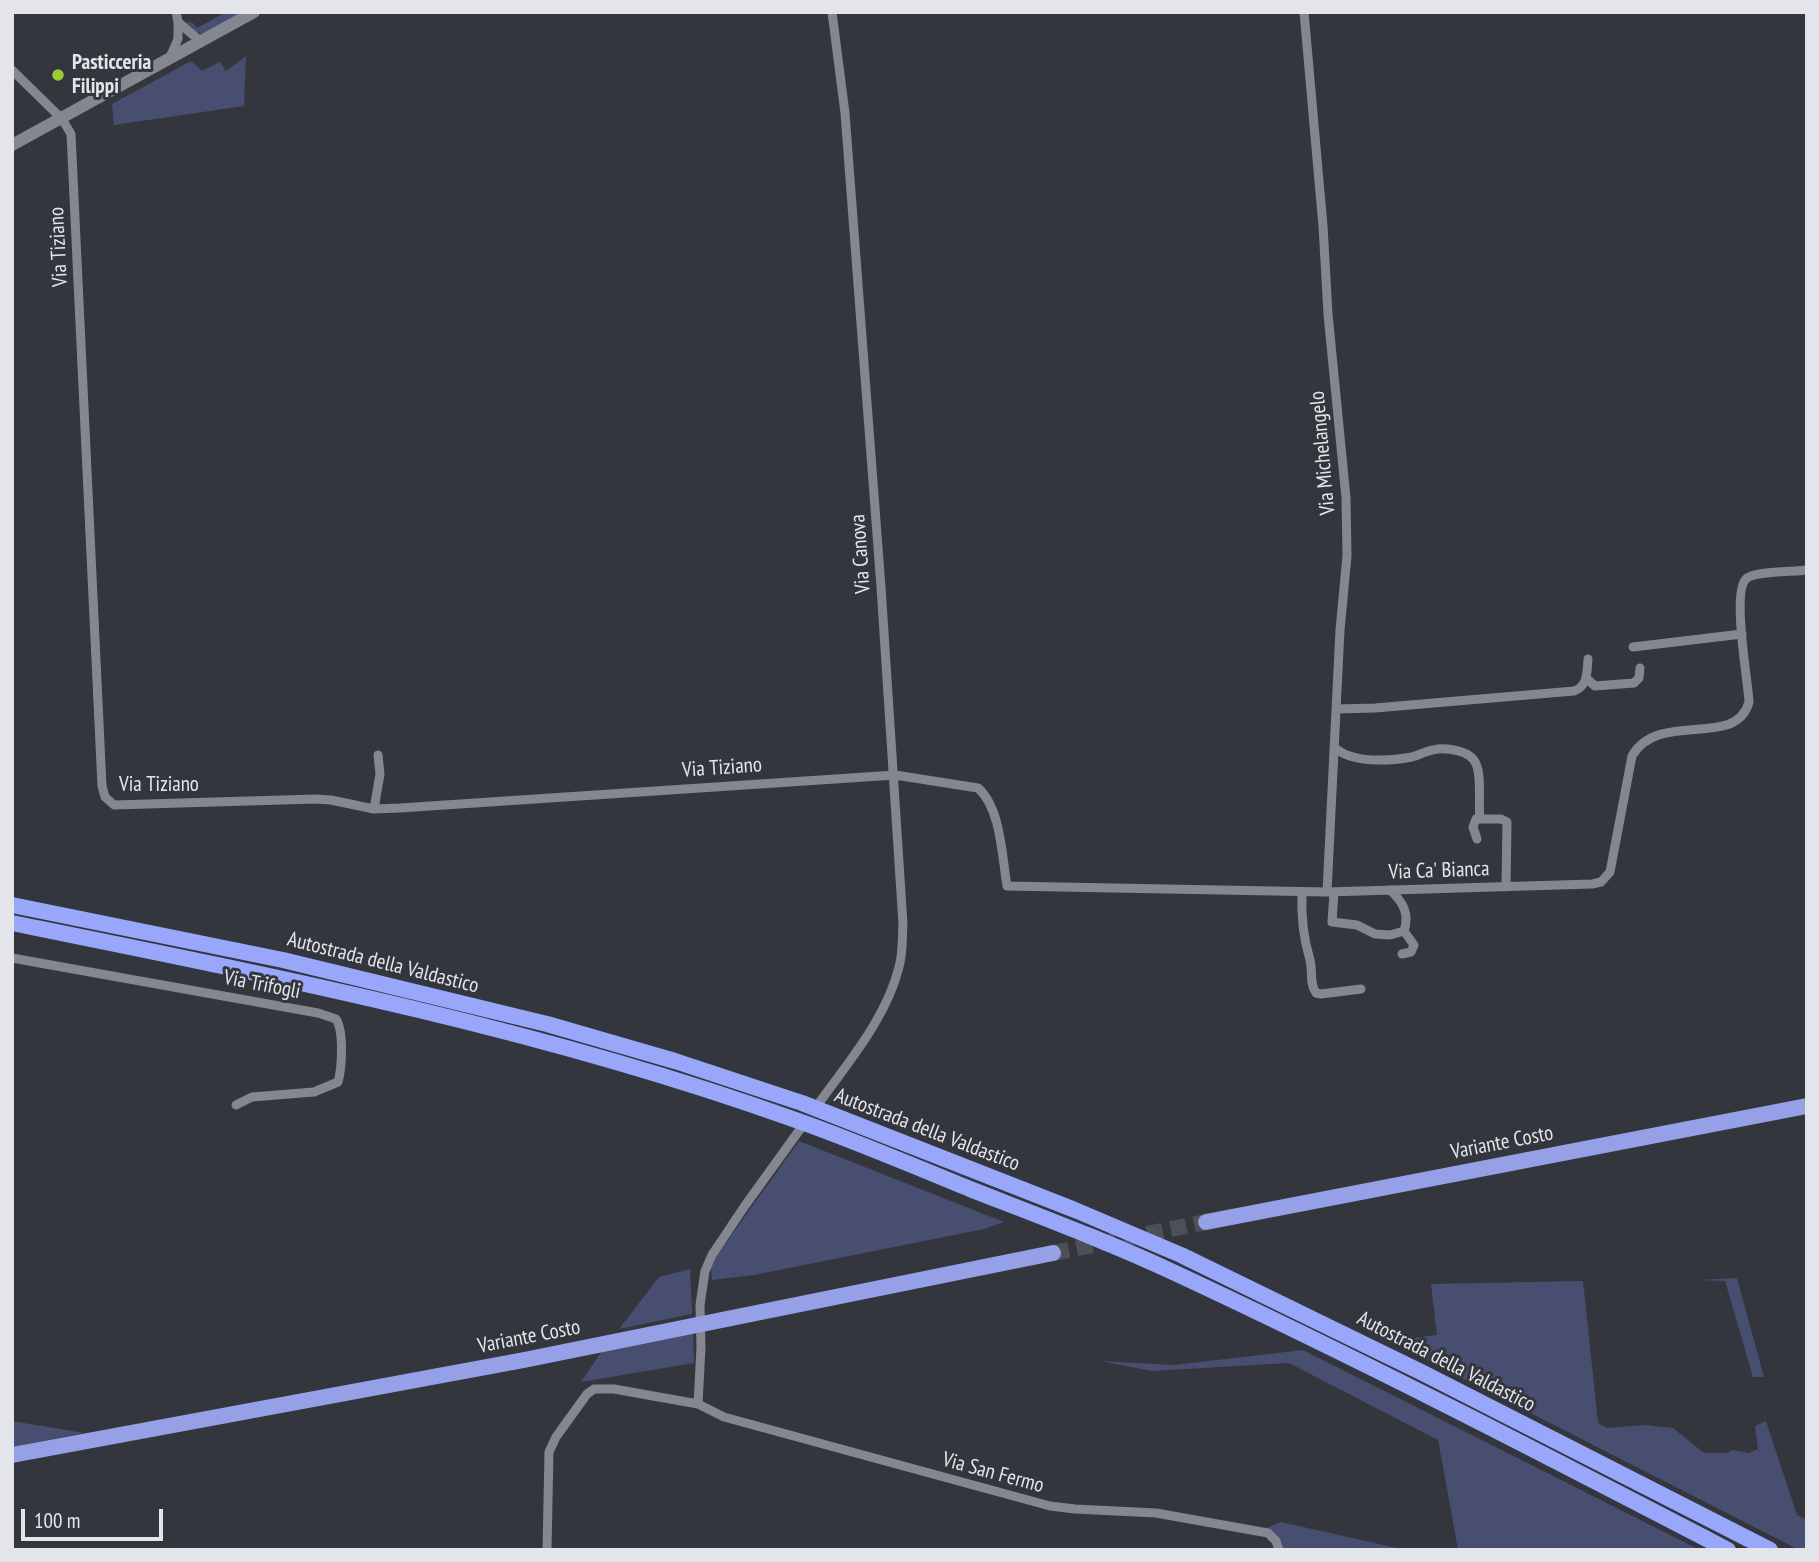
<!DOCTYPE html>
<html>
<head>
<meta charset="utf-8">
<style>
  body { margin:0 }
  #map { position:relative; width:1819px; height:1562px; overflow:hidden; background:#34363e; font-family:"PT Sans Narrow",sans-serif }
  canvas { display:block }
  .frame { position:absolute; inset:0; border:14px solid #e4e5ea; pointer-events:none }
  .scale { position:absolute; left:21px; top:1509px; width:142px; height:32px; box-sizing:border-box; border:4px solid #e4e5ea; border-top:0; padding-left:9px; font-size:21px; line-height:24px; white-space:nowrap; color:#e4e5ea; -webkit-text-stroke:5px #34363e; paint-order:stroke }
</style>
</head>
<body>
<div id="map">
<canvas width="1819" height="1562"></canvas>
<div class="frame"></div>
<div class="scale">100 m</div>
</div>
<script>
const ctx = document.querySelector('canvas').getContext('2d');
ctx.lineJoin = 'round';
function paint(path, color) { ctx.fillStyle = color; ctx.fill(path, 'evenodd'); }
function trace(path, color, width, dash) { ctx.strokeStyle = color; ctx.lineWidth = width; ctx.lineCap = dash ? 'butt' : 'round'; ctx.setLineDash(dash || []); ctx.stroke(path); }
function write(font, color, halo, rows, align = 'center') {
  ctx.font = font + ' "PT Sans Narrow",sans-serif'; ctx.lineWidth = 6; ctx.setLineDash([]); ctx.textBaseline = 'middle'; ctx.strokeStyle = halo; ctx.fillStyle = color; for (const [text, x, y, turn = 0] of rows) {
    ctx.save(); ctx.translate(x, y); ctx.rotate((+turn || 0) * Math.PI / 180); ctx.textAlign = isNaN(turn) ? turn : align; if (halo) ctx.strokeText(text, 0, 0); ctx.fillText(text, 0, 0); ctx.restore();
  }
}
paint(new Path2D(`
  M226 12H243L202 34 196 32 186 22 193 23 197 28Z
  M246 56 244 106 114 125 112 104 191 61 202 71 220 62 226 71Z
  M799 1141 1004 1222 984 1229 754 1275 712 1280 711 1268 718 1254Z
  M690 1269 692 1314 619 1329 659 1277Z
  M1737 1278 1764 1377H1753L1725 1281 1698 1280Z
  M1583 1281 1598 1423 1607 1428 1645 1425 1673 1428 1704 1453H1727L1732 1450 1749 1453 1758 1449 1755 1426 1766 1421 1797 1515 1807 1520V1550H1799L1766 1533 1389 1341 1437 1335 1431 1284Z
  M693 1333 694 1363 581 1382 602 1351Z
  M1303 1350 1700 1550H1458L1438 1440 1289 1363 1152 1371 1100 1361 1174 1365Z
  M12 1421 84 1433 12 1447Z
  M1281 1522 1406 1550H1281L1264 1529Z`), '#484e6f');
trace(new Path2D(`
  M1053 1253 1206 1222`), '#4e5058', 16, [16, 8]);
trace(new Path2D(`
  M176 12 178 22 200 41
  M1304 12 1323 226 1328 314 1346 498 1347 556 1340 630 1327 892
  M170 57 178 39V22
  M12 70 62 119 71 134 102 786 105 797 114 805 315 799 331 800 374 809 400 808 895 775 978 788C1001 808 1002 857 1007 886L1327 892 1592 884 1601 882 1610 872 1632 756C1659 709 1736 750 1749 702 1748 680 1731 589 1747 578 1756 571 1794 572 1807 570
  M1633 647 1742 634
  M1587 679 1595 686 1634 683 1639 678 1640 668
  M1337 709 1375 708 1574 691C1588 686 1587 672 1588 659
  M1334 747C1352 764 1390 761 1412 757 1419 755 1426 751 1433 750 1445 747 1471 750 1476 764 1482 776 1478 803 1480 818
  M374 809 380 774 378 755
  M1477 839 1473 827 1476 819H1501L1507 822 1506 887
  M1390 890C1403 902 1410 914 1404 931
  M1302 892C1301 916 1303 937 1310 960 1313 971 1309 983 1316 993L1321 994 1361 989
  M1334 892 1332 922 1357 925 1375 934 1390 935 1404 931 1414 945 1411 952 1402 954
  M12 958 318 1013 336 1019C344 1031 342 1068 338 1082L314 1092 252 1097 236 1105
  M814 1110C845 1066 886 1020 899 967 903 953 902 938 903 924L881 587 845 113 832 12
  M698 1404 701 1347 700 1305 705 1271 712 1255 744 1207 806 1121
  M547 1550 549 1452 556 1437 587 1394 594 1389H614L698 1404 724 1417 1050 1506 1075 1509 1156 1513 1268 1533 1276 1541 1279 1550`), '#858790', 9);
trace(new Path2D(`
  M12 145 254 12`), '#858790', 12);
trace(new Path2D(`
  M1206 1222 1807 1106
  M12 1455 524 1360 1053 1253`), '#95a0e6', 16);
trace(new Path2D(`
  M12 905 283 960 547 1024 675 1061 802 1103 1075 1210 1181 1255 1423 1373 1770 1550
  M12 923C274 976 538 1028 790 1118 851 1139 911 1165 970 1189 1039 1216 1109 1242 1175 1273 1362 1360 1545 1455 1728 1550`), '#99a7fb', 16);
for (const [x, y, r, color] of [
  [58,75,7,"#9bcb33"]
]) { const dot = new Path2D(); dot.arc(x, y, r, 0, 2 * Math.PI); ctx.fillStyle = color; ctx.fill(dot); trace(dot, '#34363e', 2.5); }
write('bold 21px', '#e4e5ea', '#34363e', [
  ["Pasticceria",72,63],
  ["Filippi",72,87]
], 'left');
write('21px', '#e4e5ea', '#34363e', [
  ["Via Tiziano",59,247,-93],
  ["Via Michelangelo",1323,453,-95],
  ["Via Canova",861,554,-94],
  ["Via Tiziano",722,768,-4],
  ["Via Tiziano",159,785],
  ["Via Ca' Bianca",1439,871,-2],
  ["Autostrada della Valdastico",383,963,14],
  ["Via Trifogli",262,985,11],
  ["Autostrada della Valdastico",927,1130,21],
  ["Variante Costo",1502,1143,-11],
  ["Variante Costo",529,1337,-11],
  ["Autostrada della Valdastico",1446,1362,27],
  ["Via San Fermo",993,1473,15]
]);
</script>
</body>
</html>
